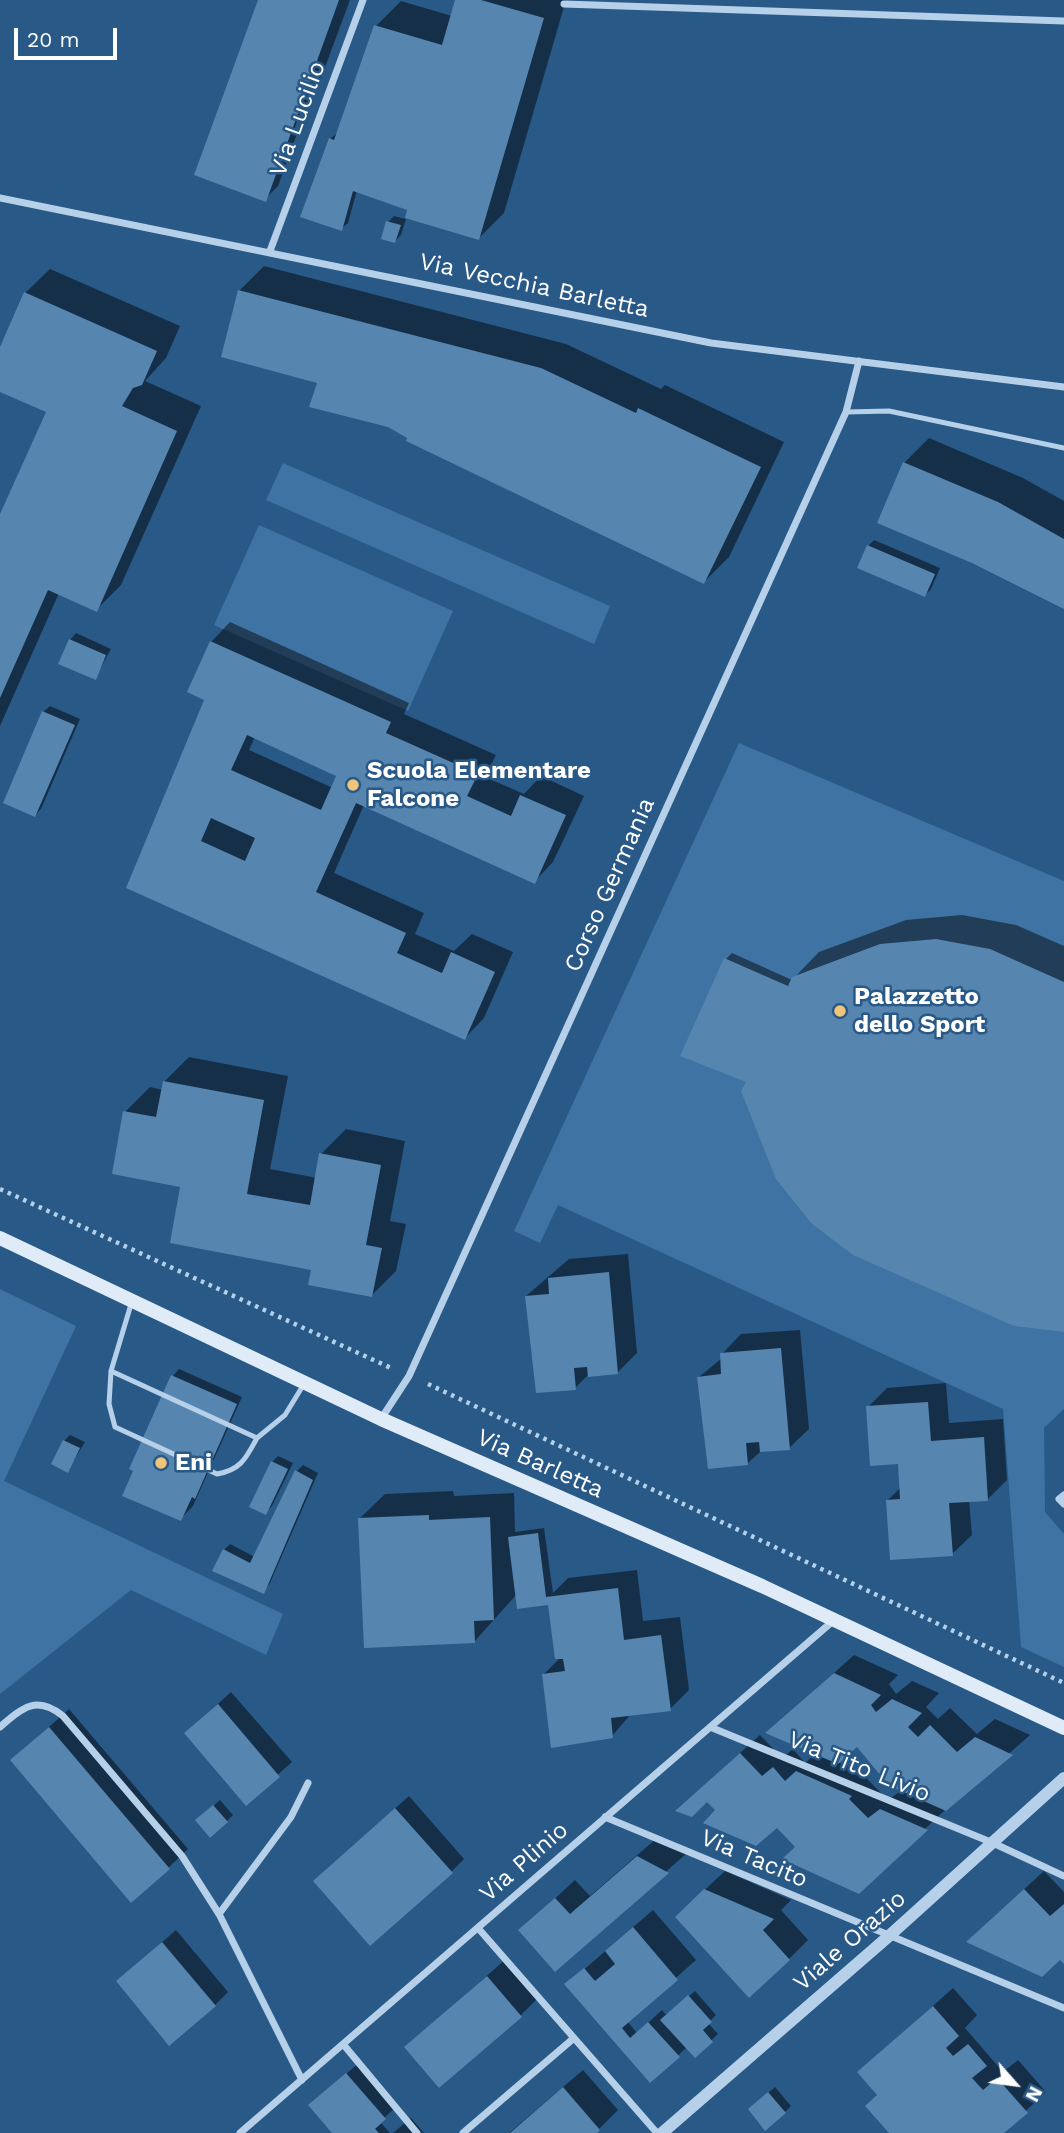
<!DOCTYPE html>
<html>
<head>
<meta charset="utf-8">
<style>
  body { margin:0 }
  #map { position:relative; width:1064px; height:2133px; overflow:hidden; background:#295987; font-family:"Work Sans",sans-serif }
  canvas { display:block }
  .north { position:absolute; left:980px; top:2049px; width:70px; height:70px; -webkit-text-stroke:5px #295987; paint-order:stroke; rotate:118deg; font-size:19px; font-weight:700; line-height:28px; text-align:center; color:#fff }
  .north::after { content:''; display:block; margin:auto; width:24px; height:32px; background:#fff; clip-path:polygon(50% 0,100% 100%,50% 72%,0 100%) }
  .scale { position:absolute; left:14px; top:28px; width:103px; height:32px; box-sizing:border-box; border:4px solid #fff; border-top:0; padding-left:9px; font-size:21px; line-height:24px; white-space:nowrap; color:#fff; -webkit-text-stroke:5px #295987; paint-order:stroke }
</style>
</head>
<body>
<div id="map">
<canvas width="1064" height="2133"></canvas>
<div class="north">N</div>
<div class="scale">20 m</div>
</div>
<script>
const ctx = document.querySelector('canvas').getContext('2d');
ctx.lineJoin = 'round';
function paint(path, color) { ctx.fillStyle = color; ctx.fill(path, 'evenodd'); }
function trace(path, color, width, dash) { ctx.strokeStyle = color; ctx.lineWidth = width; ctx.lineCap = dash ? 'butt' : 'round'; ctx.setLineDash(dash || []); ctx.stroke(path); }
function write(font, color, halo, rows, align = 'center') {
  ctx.font = font + ' "Work Sans",sans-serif'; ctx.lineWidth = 5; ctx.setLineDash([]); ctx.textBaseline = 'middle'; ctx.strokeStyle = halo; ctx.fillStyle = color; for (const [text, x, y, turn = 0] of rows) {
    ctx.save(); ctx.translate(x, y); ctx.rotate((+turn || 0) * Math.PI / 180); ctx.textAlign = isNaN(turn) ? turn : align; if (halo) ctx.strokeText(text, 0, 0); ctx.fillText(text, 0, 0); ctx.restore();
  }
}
paint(new Path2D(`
  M283 463 610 606 594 644 266 500Z
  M259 525 453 611 408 711 214 625Z
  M739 743 1064 881V1409L1044 1428 1045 1512 1064 1534V1667L1021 1647 1003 1409 558 1205 540 1243 514 1231Z
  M0 1289 76 1326 4 1481 283 1614 266 1655 131 1590 0 1694Z`), '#3e73a3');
paint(new Path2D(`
  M260 0H350L314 97 301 110 294 130 298 131 278 186 265 199Z
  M457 0H566L504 213 479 238 357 190 348 223 341 229 330 139 337 133 376 26 401 1 452 16Z
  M394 216 406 219 401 235 395 241 388 222Z
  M264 266 566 344 661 389 665 385 784 442 729 557 704 582 410 437 319 382 239 291Z
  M50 269 180 326 166 358 145 381 201 406 121 585 96 610 59 593 0 726V519L48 411 0 390V351L25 293Z
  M929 438 1023 478 1064 501V607L904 463Z
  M874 540 940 568 931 589 925 595 868 546Z
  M230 622 409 703 404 714 496 755 485 777 524 794 541 776 584 796 553 862 534 882 364 805 334 873 424 913 415 934 454 951 472 934 513 952 484 1018 465 1038 128 887 206 699 211 642ZM255 737 339 775 333 788 249 750Z
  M76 633 111 649 95 678 70 640Z
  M50 706 80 719 41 809 35 815 43 712Z
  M962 915 1016 925 1064 946V1330L748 1081 726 959 732 953 792 980 819 952 906 920Z
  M189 1057 288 1076 270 1169 317 1178 321 1154 346 1129 405 1141 390 1221 406 1224 396 1271 372 1295 313 1269 182 1186 125 1112 150 1087 163 1090 164 1082Z
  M628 1254 637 1353 617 1373 588 1375 575 1388 526 1296 569 1259Z
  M800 1330 809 1429 789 1448 761 1451 747 1464 699 1377 722 1358V1354L741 1334Z
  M179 1369 242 1397 193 1506 180 1519 132 1469 173 1376Z
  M946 1383 949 1423 1003 1419 1007 1480 988 1499 969 1500 972 1535 952 1554 887 1501 901 1487 899 1462 868 1407 887 1388Z
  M70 1435 85 1442 68 1470 64 1441Z
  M278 1456 293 1463 272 1506 266 1512 272 1462Z
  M303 1465 318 1473 270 1583 264 1590 224 1550 230 1544 255 1557 297 1471Z
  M453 1491 454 1496 514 1493 515 1532 544 1528 553 1593 568 1578 637 1570 643 1621 680 1617 689 1690 670 1709 631 1714 612 1736 543 1675 561 1657 549 1603 517 1594 474 1642 360 1518 385 1494Z
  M854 1655 898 1675 889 1684 896 1694 912 1681 939 1693 926 1707 938 1719 950 1708 977 1734 995 1719 1030 1735 945 1810 858 1892 797 1846 777 1826 717 1810 697 1792 760 1735 782 1758 793 1749 805 1763 816 1753 768 1732ZM857 1745 883 1776 902 1790 888 1800 867 1779 869 1777 838 1762Z
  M231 1692 292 1762 246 1803 199 1721Z
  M69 1709 188 1849 168 1868 12 1760Z
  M409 1796 464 1859 451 1872 328 1868Z
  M220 1800 233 1815 227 1821 203 1815Z
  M657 1838 687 1853 555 1970 521 1930 575 1880 590 1896Z
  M725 1871 791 1900 781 1910 808 1940 789 1959 696 1898Z
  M1044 1871 1064 1892V1961L987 1923Z
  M653 1910 696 1960 627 2021 637 2033 662 2010 667 2016 695 1991 716 2015 708 2023 718 2034 695 2055 687 2047 650 2081 566 1985Z
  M176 1930 228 1992 215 2005 118 1981Z
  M507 1958 540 1996 521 2015 406 2047Z
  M953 1988 977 2015 965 2028 1003 2072 1018 2060 1046 2092 1002 2133H891L879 2095 859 2072Z
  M360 2062 398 2105 380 2122 390 2133H334L324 2093Z
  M583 2070 618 2110 599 2129 594 2133H509Z
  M775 2087 791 2106 785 2112 756 2103Z
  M411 2118 424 2133H393Z`), '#0007');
paint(new Path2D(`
  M258 0H339L266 202 194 175Z
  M455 0H481L544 18 479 240 405 218 407 210 353 191 342 231 300 217 329 138 334 140 374 25 442 45Z
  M386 221 401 225 395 243 381 239Z
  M238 290 541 368 636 413 638 408 761 467 704 584 406 441 407 438 388 427 309 407 317 383 221 357Z
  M24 292 157 351 142 385 133 388 122 406 177 431 97 612 48 590 0 698V514L46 412 0 392V347Z
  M903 462 998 502 1064 539V609L972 563 877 523Z
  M867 545 935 574 925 597 857 568Z
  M69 639 106 655 96 680 58 664Z
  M210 641 391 722 386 733 478 774 467 796 511 816 520 795 566 815 535 884 356 803 316 892 406 933 397 953 442 973 451 952 495 972 465 1040 126 888 204 700 187 692ZM247 735 336 776 321 810 231 770ZM211 818 255 838 245 861 201 841Z
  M42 711 75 725 35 817 3 803Z
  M936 939 990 949 1064 982V1332L1014 1326 853 1255 811 1223 776 1179 741 1091 746 1082 680 1056 724 958 788 986 792 977 880 944Z
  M163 1081 264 1100 247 1194 310 1205 319 1153 381 1165 366 1245 382 1248 372 1297 308 1285 311 1270 170 1243 180 1187 112 1174 123 1111 156 1117Z
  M609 1272 618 1374 588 1377 587 1367 574 1368 576 1390 536 1393 525 1296 549 1294 548 1278Z
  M781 1348 790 1450 760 1452 759 1442 746 1443 748 1465 708 1469 697 1377 721 1374 720 1353Z
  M171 1375 237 1404 195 1499 192 1497 181 1521 122 1496 133 1471 129 1469Z
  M928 1402 931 1441 984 1437 988 1501 949 1503 953 1556 890 1560 886 1500 900 1499 898 1464 870 1466 866 1406Z
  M63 1440 80 1448 68 1473 51 1464Z
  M271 1461 288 1469 266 1515 249 1507Z
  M295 1470 313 1480 264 1594 212 1571 223 1549 250 1563Z
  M429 1515V1520L490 1517 494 1620 474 1621 475 1643 364 1648 358 1518Z
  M538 1533 546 1597 618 1588 624 1640 661 1635 671 1711 611 1718 613 1738 551 1748 542 1674 565 1671 563 1659H555L548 1605 517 1609 508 1537Z
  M834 1673 881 1695 871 1705 876 1712 892 1699 922 1713 908 1727 918 1737 930 1725 957 1752 975 1737 1013 1755 946 1811 879 1781 881 1776 857 1747 838 1764 765 1733Z
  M218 1704 280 1777 246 1806 184 1733Z
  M49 1727 170 1869 131 1903 10 1760Z
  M740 1753 762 1776 773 1767 785 1781 796 1771 852 1796 849 1799 868 1818 880 1809 928 1830 859 1894 782 1859 795 1847 777 1828 756 1846 703 1823 715 1810 707 1802 692 1817 675 1811Z
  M213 1805 228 1822 210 1838 195 1820Z
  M395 1808 453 1873 370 1946 313 1881Z
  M637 1856 669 1873 555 1972 518 1930 555 1898 570 1914Z
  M704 1889 774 1919 763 1930 790 1960 749 1998 675 1917Z
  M1024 1889 1050 1916 1064 1904V1964L1060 1960 1042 1977 966 1942Z
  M633 1927 678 1980 622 2028 630 2038 648 2022 680 2057 650 2083 564 1984 584 1968 595 1981 615 1964 605 1951Z
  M162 1942 216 2006 169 2046 116 1981Z
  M487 1976 522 2017 439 2088 404 2047Z
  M688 1995 712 2022 703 2030 713 2042 695 2058 660 2020Z
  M933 2006 959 2036 946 2048 953 2056 968 2044 987 2066 972 2078 983 2090 997 2078 1028 2113 1004 2133H889L865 2106 877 2095 857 2072Z
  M346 2073 386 2119 375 2129 379 2133H332L308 2105Z
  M563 2087 600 2130 597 2133H510Z
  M768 2092 786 2113 765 2131 748 2109Z`), '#5685b0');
trace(new Path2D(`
  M0 1189 391 1368
  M428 1384 1064 1683`), '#b5d0e8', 4.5, [3.5, 5]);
trace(new Path2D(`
  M846 412 889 411 1064 448
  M132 1301 111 1371 257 1438 285 1415 304 1384
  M111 1371 109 1404 115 1427 217 1474C241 1470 246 1458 257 1438`), '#b5d0e8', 5);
trace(new Path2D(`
  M564 4 1064 21
  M0 198 711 343 1064 387
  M270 251 363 0
  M381 1419 409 1376 846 412 859 361
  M1064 1495 1059 1499 1064 1504
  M0 1727C23 1707 37 1695 63 1716L182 1856 219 1914 302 2080
  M710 1727 993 1843 1064 1876
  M605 1817 1064 2008
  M219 1914 291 1817 308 1783
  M478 1928 657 2133
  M343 2044 417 2133
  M240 2133 833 1621
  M463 2133 574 2038`), '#b5d0e8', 7);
trace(new Path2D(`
  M662 2133 889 1936 1064 1778`), '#b5d0e8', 12);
trace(new Path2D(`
  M0 1238 381 1419 762 1586 1064 1728`), '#dfebf7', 14);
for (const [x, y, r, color] of [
  [353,785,7,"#efc57c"],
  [840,1011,7,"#efc57c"],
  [161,1463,7,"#efc57c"]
]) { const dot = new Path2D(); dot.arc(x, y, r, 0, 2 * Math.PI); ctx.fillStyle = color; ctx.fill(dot); trace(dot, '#295987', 2.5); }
write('24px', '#fff', '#295987', [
  ["Via Lucilio",298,119,-70],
  ["Via Vecchia Barletta",534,286,12],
  ["Corso Germania",610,885,-66],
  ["Via Barletta",540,1464,24],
  ["Via Tito Livio",859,1767,22],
  ["Via Tacito",754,1859,23],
  ["Via Plinio",524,1862,-41],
  ["Viale Orazio",850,1941,-41]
]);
write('bold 24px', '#fff', '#295987', [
  ["Scuola Elementare",367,771],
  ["Falcone",367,799],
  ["Palazzetto",854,997],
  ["dello Sport",854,1025],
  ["Eni",175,1463]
], 'left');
</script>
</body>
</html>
